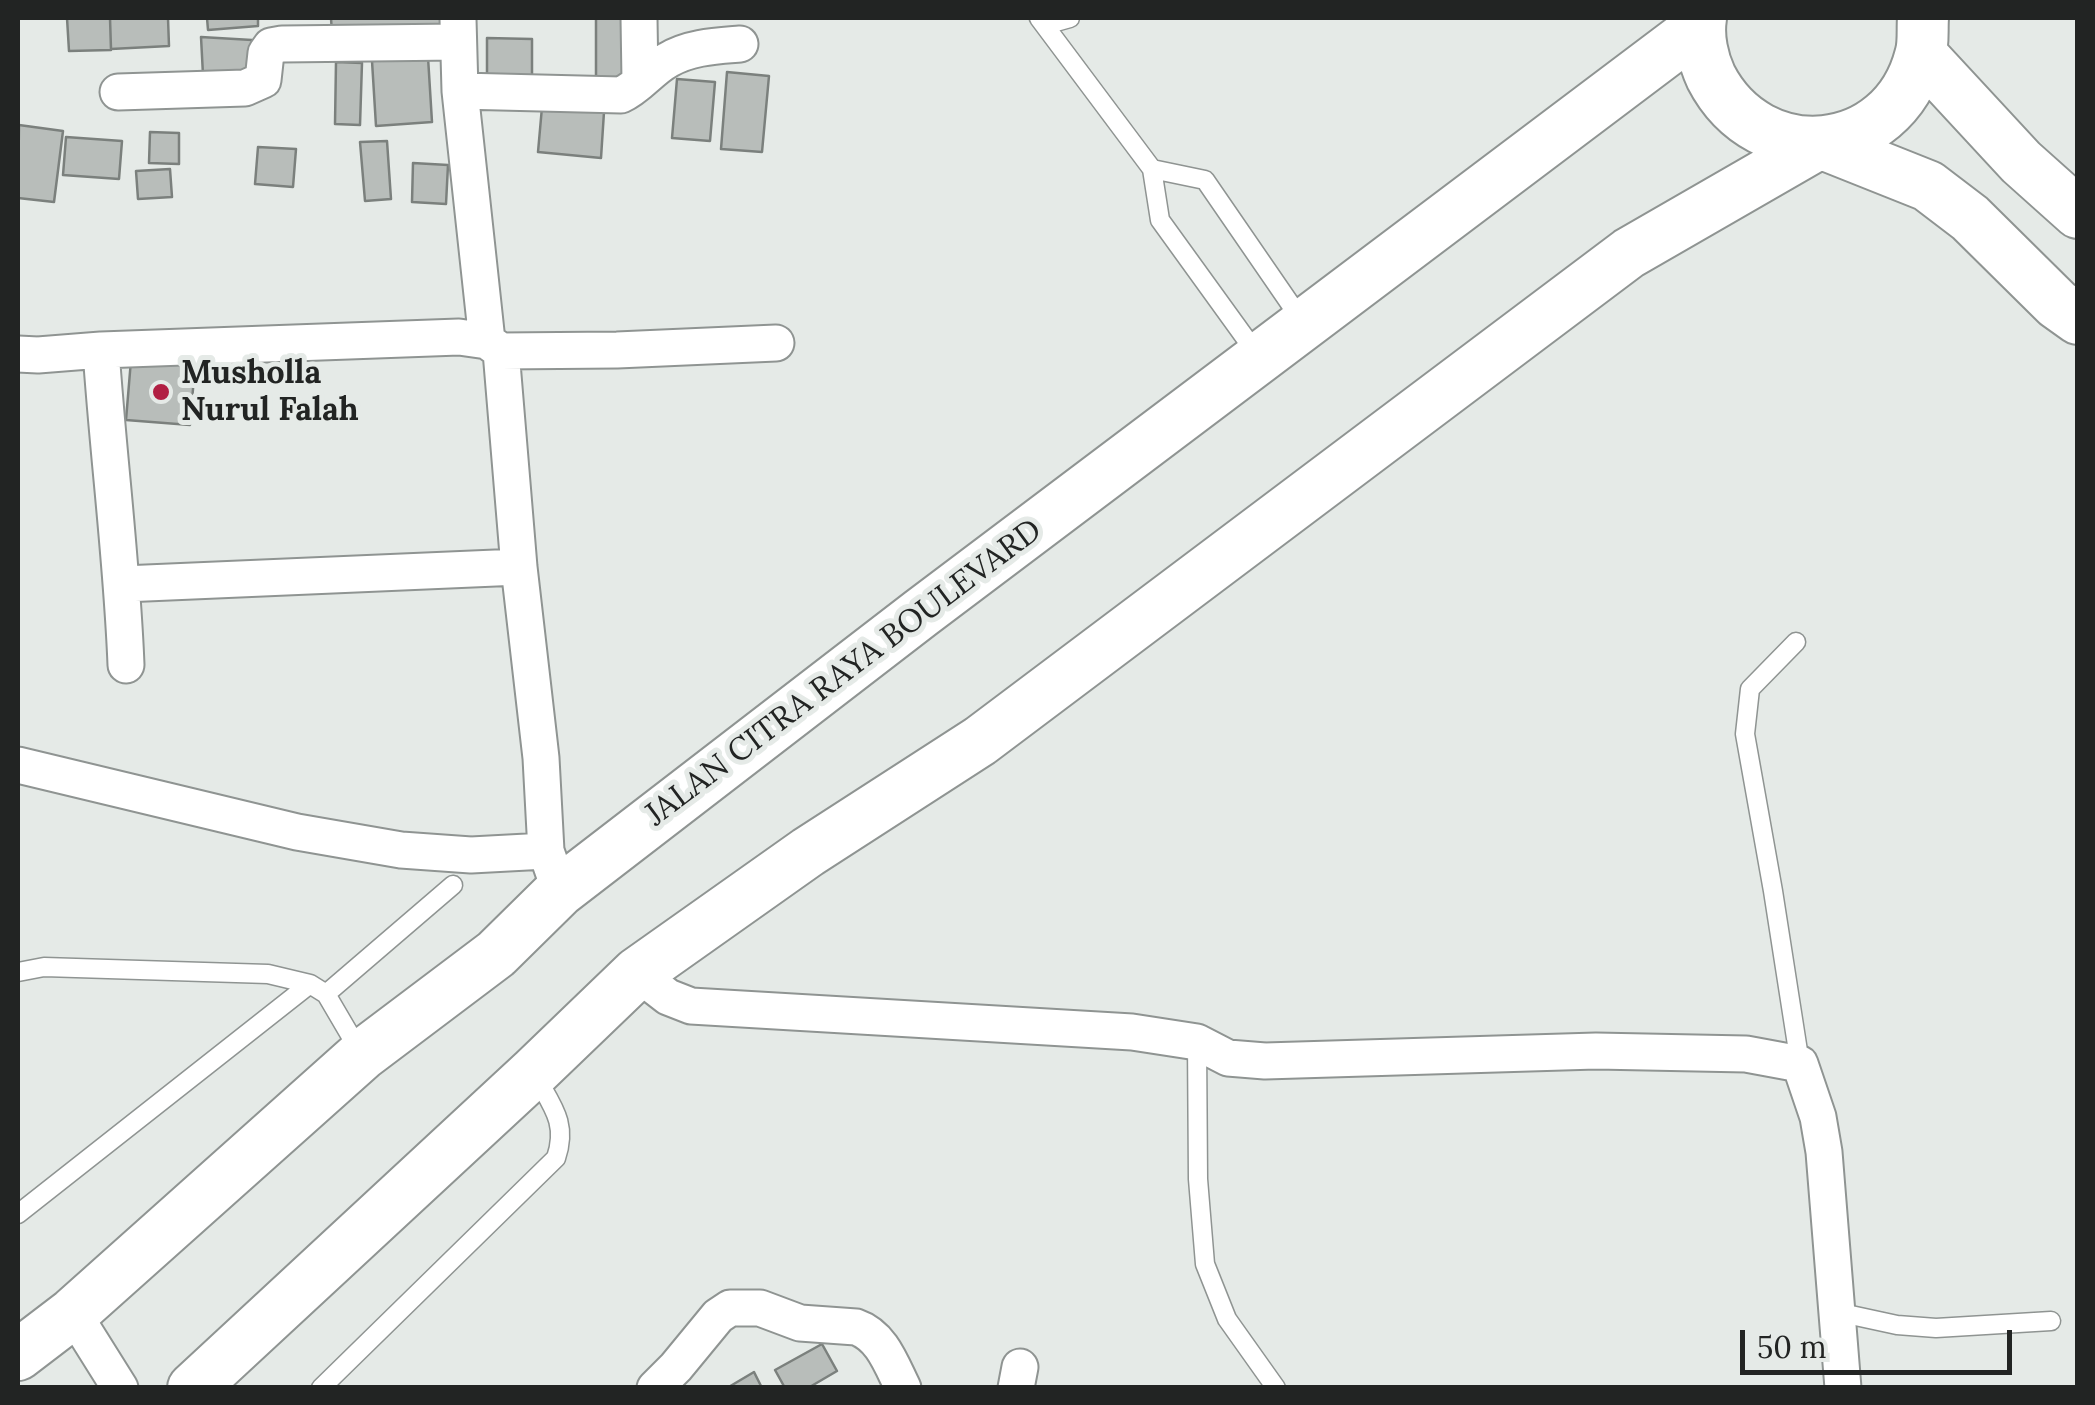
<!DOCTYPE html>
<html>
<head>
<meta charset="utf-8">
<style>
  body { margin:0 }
  #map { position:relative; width:2095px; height:1405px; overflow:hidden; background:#e5eae7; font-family:Lora,serif }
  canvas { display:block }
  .frame { position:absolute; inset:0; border:20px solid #222423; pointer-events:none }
  .scale { position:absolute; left:1740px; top:1330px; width:272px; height:45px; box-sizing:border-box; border:5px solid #222423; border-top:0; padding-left:12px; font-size:30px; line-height:35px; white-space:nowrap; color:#222423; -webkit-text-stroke:8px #e5eae7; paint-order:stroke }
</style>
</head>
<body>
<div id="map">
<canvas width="2095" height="1405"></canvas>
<div class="frame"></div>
<div class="scale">50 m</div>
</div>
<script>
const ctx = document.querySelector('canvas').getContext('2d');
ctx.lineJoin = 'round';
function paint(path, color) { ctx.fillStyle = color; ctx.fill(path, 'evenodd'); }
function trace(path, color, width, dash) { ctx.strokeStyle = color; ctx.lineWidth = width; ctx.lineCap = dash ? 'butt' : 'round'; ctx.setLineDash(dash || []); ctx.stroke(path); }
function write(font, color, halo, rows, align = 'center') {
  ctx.font = font + ' Lora,serif'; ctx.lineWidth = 10; ctx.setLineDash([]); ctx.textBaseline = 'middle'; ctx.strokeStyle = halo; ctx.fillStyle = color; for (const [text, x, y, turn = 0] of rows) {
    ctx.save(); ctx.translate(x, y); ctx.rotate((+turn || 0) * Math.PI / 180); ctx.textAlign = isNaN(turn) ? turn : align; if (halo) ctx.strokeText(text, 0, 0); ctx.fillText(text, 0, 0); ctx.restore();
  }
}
const building = new Path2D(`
  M67 18H110L111 50 69 51Z
  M110 18H168L169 46 111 49Z
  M207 18H258V26L208 30Z
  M331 18H452V26L332 34Z
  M596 18H630V81H596Z
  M201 37 252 40V75H203Z
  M487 38 532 39V79H487Z
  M428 57 432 122 376 126 372 61Z
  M336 62 362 63 360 125 335 124Z
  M727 72 769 76 762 152 721 149Z
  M677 79 715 82 710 141 672 138Z
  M542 107 604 112 601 158 538 152Z
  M19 125 63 131 54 202 18 198Z
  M150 132 179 133V164L149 163Z
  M66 137 122 141 119 179 63 175Z
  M387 141 391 199 365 201 360 142Z
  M258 147 296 149 293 187 255 184Z
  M413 163 448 165 446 204 412 202Z
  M170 169 172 197 138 199 136 171Z
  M131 360 195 365 190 425 126 420Z
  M822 1344 837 1371 808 1388H785L775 1370Z
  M754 1372 762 1388H727Z`);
paint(building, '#b8bdba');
trace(building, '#7b807d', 2.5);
const lane = new Path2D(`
  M1039 18 1152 169 1160 220 1259 357
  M1045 25 1070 18
  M1152 169 1205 180 1302 321
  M1796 642 1750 689 1745 734 1773 891 1800 1064
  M18 972 44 967 268 974 310 984 326 994 360 1052
  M326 994 453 885
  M1197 1042 1198 1179 1205 1264 1227 1319 1276 1388
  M18 1214 310 984
  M1837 1312 1897 1325 1936 1328 2051 1321
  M321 1388 556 1158C568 1123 552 1106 535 1075`);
const street = new Path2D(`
  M639 18 640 81
  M458 19 460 91 487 341
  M460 91 621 95C639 87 651 69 668 60 690 47 716 46 740 44
  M118 92 245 88 263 80 266 53 271 46 282 44 458 42
  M101 350C108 455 122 560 126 665
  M501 351 519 567 541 758 546 851 560 891
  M18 354 38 355 101 350 459 337 487 341 501 351 617 350 776 343
  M123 584 519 567
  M18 765 297 832 401 850 471 855 546 851
  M637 973 668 997 691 1006 1132 1032 1197 1042 1228 1058 1265 1061 1596 1051 1746 1054 1800 1064 1818 1117 1824 1152 1843 1388
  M73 1313 120 1388
  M655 1388 676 1367 718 1316 730 1308H760L800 1323 856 1327C882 1336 891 1364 903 1388
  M1016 1388 1020 1367`);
const secondary = new Path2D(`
  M1701 18C1698 37 1703 60 1711 77 1760 172 1893 160 1920 56 1924 44 1922 30 1923 18
  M1921 54 2021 162 2078 213
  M18 1355 73 1313 362 1055 496 954 560 891 921 613 1700 26
  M193 1388 534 1072 637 973 808 852 980 741 1629 253 1820 143 1928 186 1970 218 2057 304 2078 319`);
trace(lane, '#8f9492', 21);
trace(street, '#8f9492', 39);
trace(secondary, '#8f9492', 54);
trace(lane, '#fff', 18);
trace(street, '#fff', 35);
trace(secondary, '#fff', 50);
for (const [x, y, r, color] of [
  [161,392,10,"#b11f43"]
]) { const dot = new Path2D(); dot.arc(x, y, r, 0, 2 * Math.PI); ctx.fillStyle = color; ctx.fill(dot); trace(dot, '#e5eae7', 4); }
write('bold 32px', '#222423', '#e5eae7', [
  ["Musholla",181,374],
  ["Nurul Falah",181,411]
], 'left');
write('32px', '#222423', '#e5eae7', [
  ["JALAN CITRA RAYA BOULEVARD",844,673,-37]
]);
</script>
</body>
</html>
